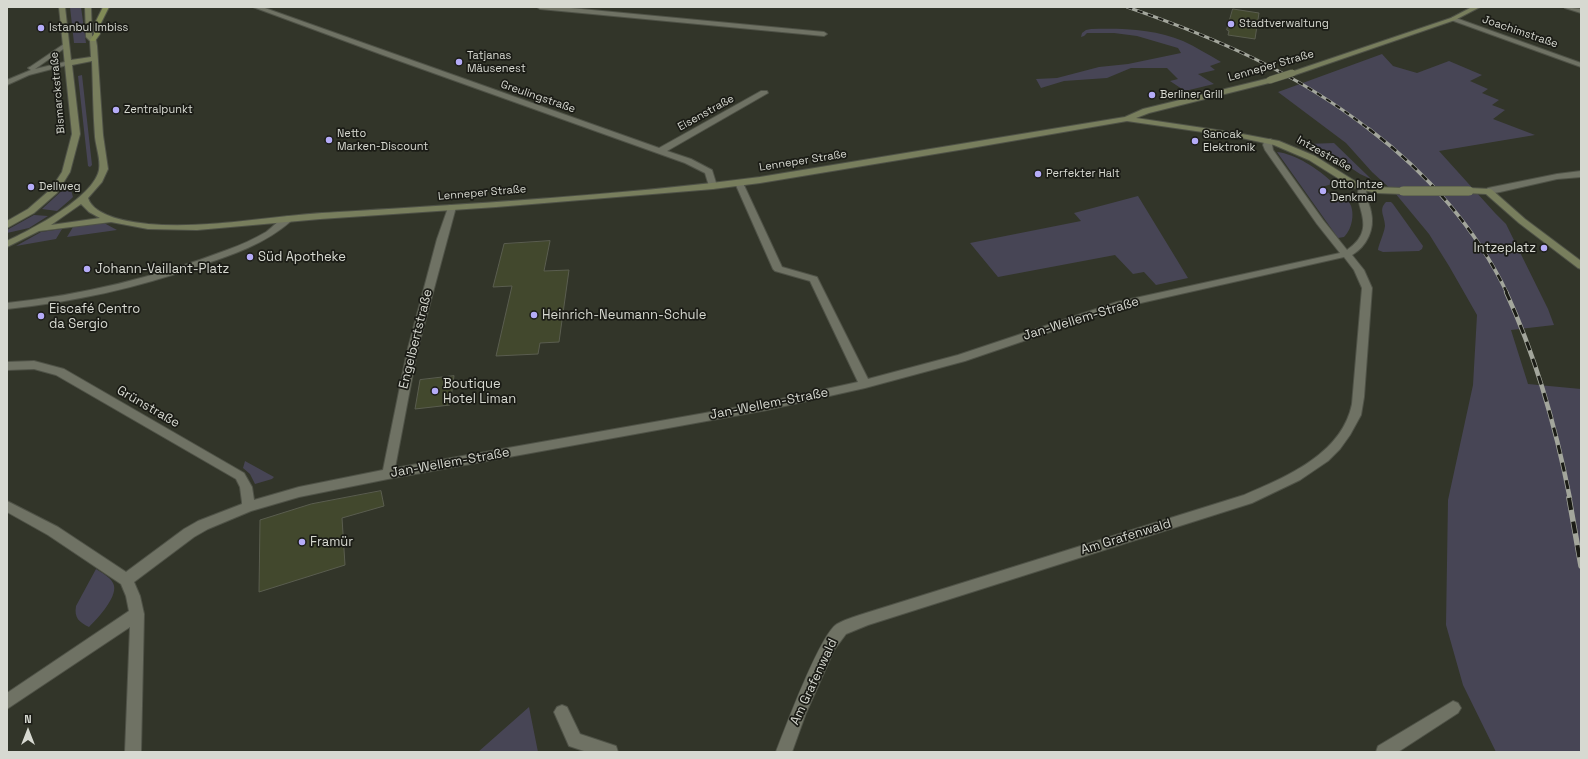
<!DOCTYPE html>
<html>
<head>
<meta charset="utf-8">
<style>
  body { margin:0 }
  #map { position:relative; width:1588px; height:759px; overflow:hidden; background:#323529; font-family:"Space Grotesk",sans-serif }
  canvas { display:block }
  .frame { position:absolute; inset:0; border:8px solid #d7d9d1; pointer-events:none }
  .north { position:absolute; left:8px; top:711px; width:40px; height:40px; -webkit-text-stroke:3px #1b1c16; paint-order:stroke; rotate:0deg; font-size:11px; font-weight:700; line-height:16px; text-align:center; color:#d7d9d1 }
  .north::after { content:''; display:block; margin:auto; width:14px; height:18px; background:#d7d9d1; clip-path:polygon(50% 0,100% 100%,50% 72%,0 100%) }
</style>
</head>
<body>
<div id="map">
<canvas width="1588" height="759"></canvas>
<div class="frame"></div>
<div class="north">N</div>
</div>
<script>
const ctx = document.querySelector('canvas').getContext('2d');
ctx.lineJoin = 'round';
function paint(path, color) { ctx.fillStyle = color; ctx.fill(path, 'evenodd'); }
function trace(path, color, width, dash) { ctx.strokeStyle = color; ctx.lineWidth = width; ctx.lineCap = dash ? 'butt' : 'round'; ctx.setLineDash(dash || []); ctx.stroke(path); }
function write(font, color, halo, rows, align = 'center') {
  ctx.font = font + ' "Space Grotesk",sans-serif'; ctx.lineWidth = 3.5; ctx.setLineDash([]); ctx.textBaseline = 'middle'; ctx.strokeStyle = halo; ctx.fillStyle = color; for (const [text, x, y, turn = 0] of rows) {
    ctx.save(); ctx.translate(x, y); ctx.rotate((+turn || 0) * Math.PI / 180); ctx.textAlign = isNaN(turn) ? turn : align; if (halo) ctx.strokeText(text, 0, 0); ctx.fillText(text, 0, 0); ctx.restore();
  }
}
paint(new Path2D(`
  M70 7H81L86 43H74Z
  M1091 29C1121 28 1155 29 1183 41 1196 47 1209 55 1221 62L1210 66 1215 70 1198 74 1214 84 1185 91 1170 81 1178 79 1167 68H1131L1107 78 1064 81 1041 88 1036 79 1057 78 1099 67 1128 64 1181 53 1178 48 1137 36 1114 33H1087L1084 36 1081 37 1082 33 1086 30Z
  M1382 54 1393 66 1417 73 1449 61 1482 75 1470 81 1488 89 1482 93 1499 100 1492 105 1505 110 1493 119 1535 135 1439 151 1495 213 1506 224 1548 309 1554 325 1511 330 1528 384 1581 389V752H1496L1463 685 1446 625 1448 500 1473 385 1477 315 1449 266 1429 234 1395 193 1372 172 1346 143 1278 92Z
  M82 75 92 165 90 167 88 166 78 76Z
  M1334 143 1367 175 1371 179 1360 174 1330 154 1332 152 1307 144Z
  M1277 152C1296 154 1318 169 1332 182V184L1322 187C1324 191 1329 192 1332 196 1337 196 1342 196 1345 198 1357 206 1353 229 1344 237L1338 238Z
  M70 186 73 197 71 199 57 211 42 209 66 187Z
  M1138 196 1188 278 1156 285 1144 272 1133 274 1115 255 998 277 970 243 1081 221 1074 213Z
  M1386 202H1391L1393 204 1423 246 1422 249 1419 251 1383 252 1378 250C1378 246 1384 234 1385 226 1385 216 1378 210 1386 202Z
  M34 215 48 216 29 228 7 233V230Z
  M104 223 117 230 67 237 73 227Z
  M62 229 56 239 16 246 41 232Z
  M245 461 274 477 272 479 255 484 250 474 243 468Z
  M96 569C102 573 110 577 113 583 120 595 97 619 89 627 79 622 74 618 76 606Z
  M529 707 538 752H478Z`), '#474555');
const building = new Path2D(`
  M1233 9 1259 13 1255 39 1228 35 1229 31 1227 30Z
  M550 241 544 271 569 270 559 342 540 343 538 354 496 356 512 286 493 287 504 244Z
  M454 376 450 405 415 409 420 380Z
  M381 491 384 506 342 518 345 565 259 592 260 520 311 504Z`);
paint(building, '#42482d');
trace(building, '#5a5d4f', 1);
const minor = new Path2D(`
  M253 7H262L659 148 761 91H767L768 93 667 151 691 159 712 170 717 186 713 189 709 186 705 173 685 163 383 55Z
  M537 7H560L824 32 827 34 824 36 540 9Z
  M1564 7 1581 9V13L1565 8Z
  M1453 17 1581 63V67L1451 20 1450 19Z
  M64 44 69 45 35 69 69 61 72 63 71 64 29 75 7 85V80L31 70 28 68 30 67Z
  M1265 139H1271L1273 150 1323 220 1347 250C1381 227 1350 204 1360 186H1366L1367 188C1364 197 1370 204 1371 212 1375 229 1367 246 1352 255L1364 270 1372 288 1364 397 1361 415 1350 435 1340 449 1328 461 1300 480 1252 503 868 625 846 634 834 650 806 713 792 752H776C785 729 820 634 837 624 846 619 857 616 866 613L1244 495C1286 477 1342 454 1352 404L1362 288 1354 270 1344 257 1123 307 965 361 865 388 767 410 388 479 299 497 251 511 208 529 194 537 134 582 140 596 144 614 141 752H125L130 627 7 709V693L129 611 126 596 121 584 48 535 7 512V501L58 527 126 572 184 529 198 521 242 504V502L240 487 236 479 56 375 34 369 7 370V362L34 361 64 369 244 473 252 487 254 500 299 487 383 470 407 352 437 239 449 205H455L456 207 417 352 395 468 767 402 858 382 810 281 775 271 773 269 735 183 736 181H742L743 183 782 267 817 277 868 379 958 355 1117 302 1340 253 1317 224 1265 150 1263 145Z
  M1581 171V177L1557 179 1500 192 1488 194 1484 191 1488 188 1557 174Z
  M288 216 291 217 292 219 291 221C265 244 232 255 199 266 137 288 73 302 7 309V303C83 295 156 277 227 250 241 245 254 239 266 232 273 227 280 218 288 216Z
  M1453 701 1458 703 1461 708 1458 713 1398 752H1376L1378 746Z
  M562 705 567 707 580 734 616 746 618 752H587L569 746 554 712 557 707Z`);
const secondary = new Path2D(`
  M59 7H65L71 60 91 57 90 41 86 37 85 7H91L92 36 96 40 97 46 103 135 108 169 102 182 88 198C94 217 130 222 148 224 206 229 264 217 322 213 468 204 615 196 760 177L1125 117 1143 109 1270 78 1274 80 1273 82 1149 113 1136 118 1237 133 1279 141 1315 156 1358 183 1376 187 1403 188 1407 191 1403 194 1376 193 1352 187 1309 160 1274 145 1237 137 1127 121 971 148 760 183 713 189 496 207 320 219 197 230 148 229 111 222 39 231 7 247V241C32 229 93 198 99 170 101 160 96 147 95 137 93 112 93 86 92 61L72 65 80 134 70 172 57 193 34 213 7 228V221L28 209 51 189 62 172 72 134ZM81 204 89 212 100 218 51 225Z
  M1472 7H1480L1455 20 1295 75H1292L1288 73 1451 18Z
  M1469 188 1491 189 1525 219 1581 261V269L1578 268 1519 223 1486 194 1466 193 1465 191 1466 189Z`);
const primary = new Path2D(`
  M103 7H109L100 25V34L95 41H91L90 40 94 34V25Z`);
trace(minor, '#4f5247', 2);
trace(secondary, '#4f5247', 2);
trace(primary, '#4f5247', 2);
paint(minor, '#6f7264');
paint(secondary, '#787e5d');
paint(primary, '#818b56');
const railFar3 = new Path2D(`
  M1127 7C1216 38 1295 72 1370 130`);
const railFar2 = new Path2D(`
  M1369 129C1426 172 1476 228 1507 293`);
const railFar1 = new Path2D(`
  M1506 292C1536 357 1556 428 1570 499`);
const rail = new Path2D(`
  M1569 498 1581 566`);
trace(railFar3, '#a3a69c', 3);
trace(railFar2, '#a3a69c', 3.5);
trace(railFar1, '#a3a69c', 4.5);
trace(rail, '#a3a69c', 5.5);
trace(railFar3, '#1b1c16', 2, [5.5]);
trace(railFar2, '#1b1c16', 2.5, [7]);
trace(railFar1, '#1b1c16', 3, [9]);
trace(rail, '#1b1c16', 4, [12]);
const secondaryBridgeFar1 = new Path2D(`
  M1270 80 1292 73`);
const secondaryBridge = new Path2D(`
  M1403 191H1469`);
trace(secondaryBridgeFar1, '#4f5247', 8, []);
trace(secondaryBridge, '#4f5247', 10, []);
trace(secondaryBridgeFar1, '#787e5d', 7);
trace(secondaryBridge, '#787e5d', 9);
for (const [x, y, r, color] of [
  [1231,24,4,"#b5acf8"],
  [41,28,4,"#b5acf8"],
  [459,62,4,"#b5acf8"],
  [1152,95,4,"#b5acf8"],
  [116,110,4,"#b5acf8"],
  [329,140,4,"#b5acf8"],
  [1195,141,4,"#b5acf8"],
  [1038,174,4,"#b5acf8"],
  [31,187,4,"#b5acf8"],
  [1323,191,4,"#b5acf8"],
  [1544,248,4,"#b5acf8"],
  [250,257,4,"#b5acf8"],
  [87,269,4,"#b5acf8"],
  [534,315,4,"#b5acf8"],
  [41,316,4,"#b5acf8"],
  [435,391,4,"#b5acf8"],
  [302,542,4,"#b5acf8"]
]) { const dot = new Path2D(); dot.arc(x, y, r, 0, 2 * Math.PI); ctx.fillStyle = color; ctx.fill(dot); trace(dot, '#1b1c16', 1.5); }
write('11px', '#d7d9d1', '#1b1c16', [
  ["Stadtverwaltung",1239,24],
  ["Istanbul Imbiss",49,28],
  ["Tatjanas",467,56],
  ["Mäusenest",467,69],
  ["Berliner Grill",1160,95],
  ["Zentralpunkt",124,110],
  ["Netto",337,134],
  ["Marken-Discount",337,147],
  ["Sancak",1203,135],
  ["Elektronik",1203,148],
  ["Perfekter Halt",1046,174],
  ["Otto Intze",1331,185],
  ["Denkmal",1331,198],
  ["Dellweg",39,187]
], 'left');
write('11px', '#d7d9d1', '#1b1c16', [
  ["Joachimstraße",1520,32,19],
  ["Lenneper Straße",1271,66,-16],
  ["Bismarckstraße",58,93,-95],
  ["Greulingstraße",538,97,19],
  ["Eisenstraße",706,113,-29],
  ["Intzestraße",1324,154,29],
  ["Lenneper Straße",803,161,-9],
  ["Lenneper Straße",482,193,-5]
]);
write('13px', '#d7d9d1', '#1b1c16', [
  ["Intzeplatz",1536,248,"right"],
  ["Süd Apotheke",258,257],
  ["Johann-Vaillant-Platz",95,269],
  ["Eiscafé Centro",49,309],
  ["da Sergio",49,324],
  ["Heinrich-Neumann-Schule",542,315],
  ["Boutique",443,384],
  ["Hotel Liman",443,399],
  ["Framür",310,542]
], 'left');
write('13px', '#d7d9d1', '#1b1c16', [
  ["Jan-Wellem-Straße",1081,319,-17],
  ["Engelbertstraße",416,339,-76],
  ["Jan-Wellem-Straße",769,404,-11],
  ["Grünstraße",148,407,30],
  ["Jan-Wellem-Straße",450,463,-10],
  ["Am Grafenwald",1126,537,-17],
  ["Am Grafenwald",814,682,-65]
]);
</script>
</body>
</html>
